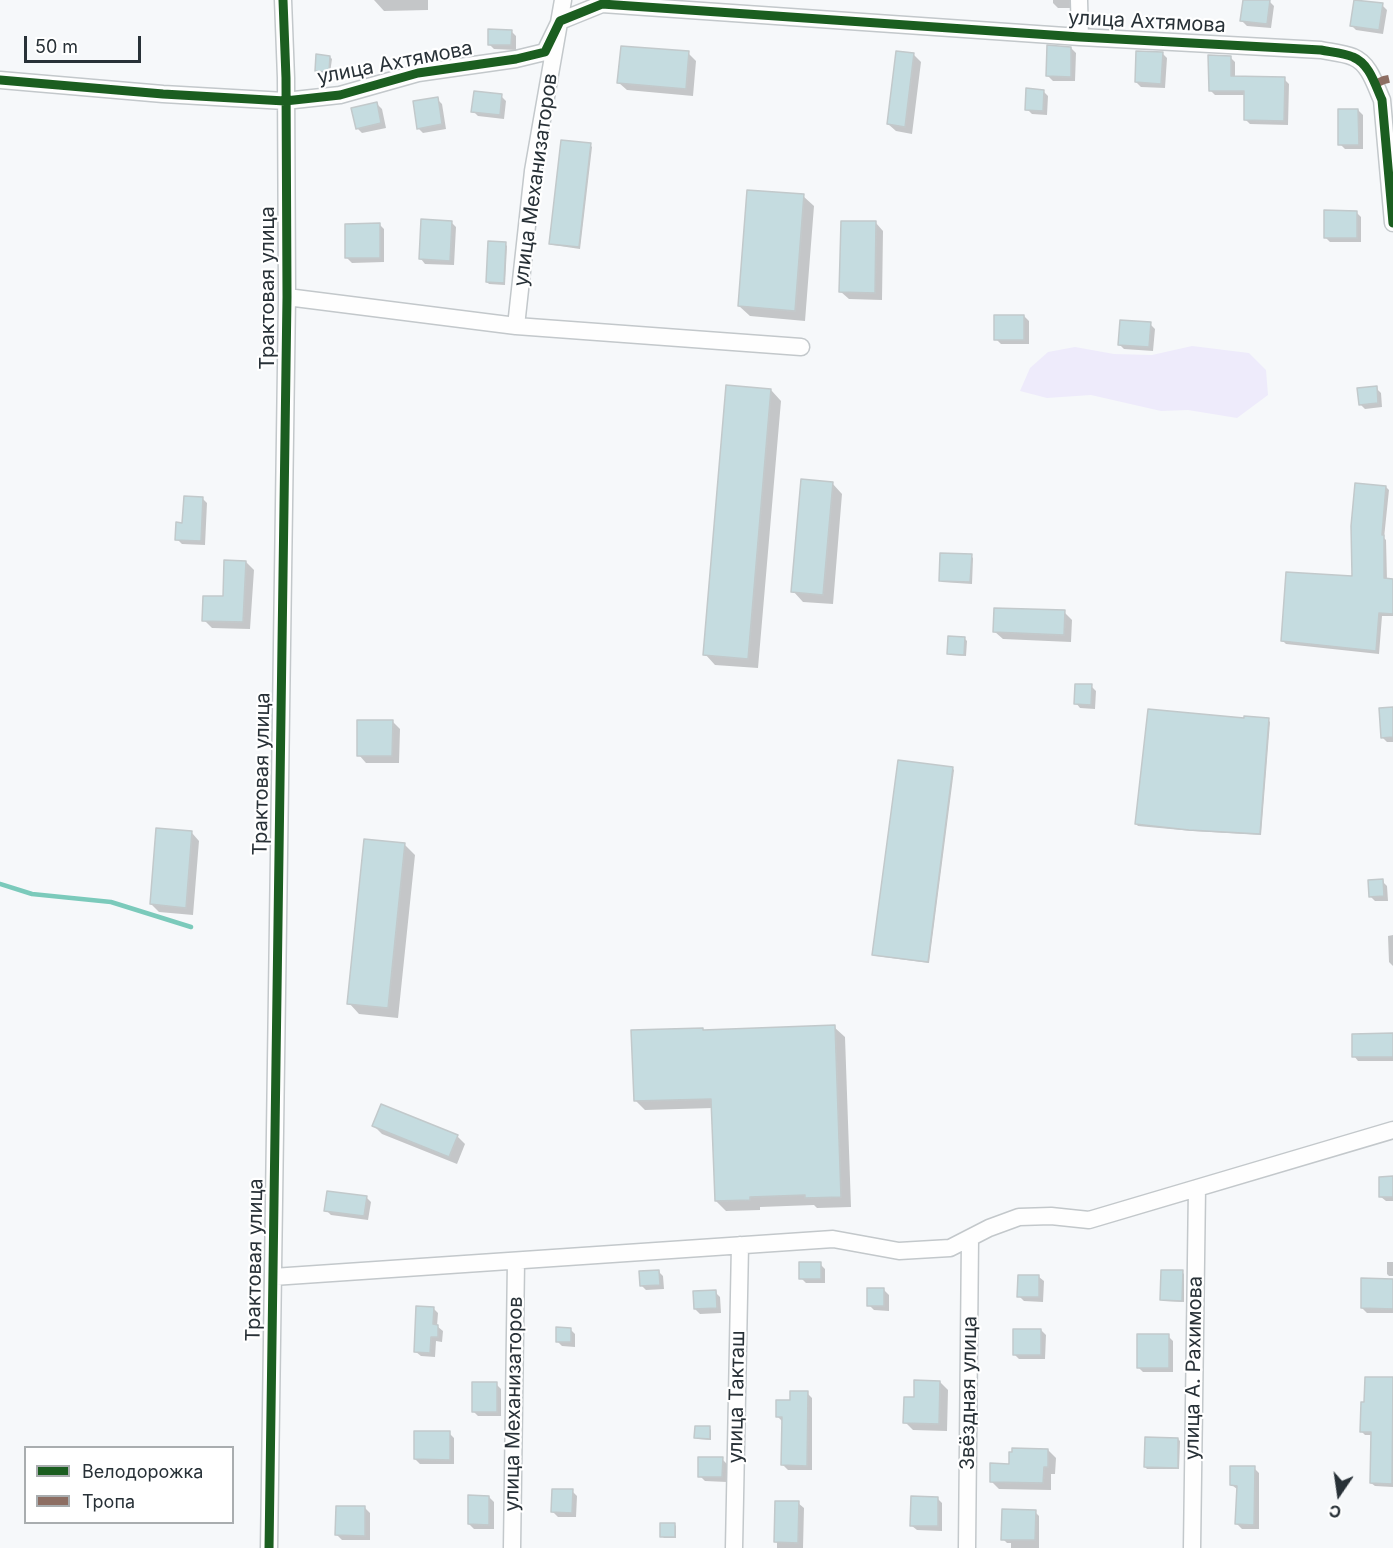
<!DOCTYPE html>
<html>
<head>
<meta charset="utf-8">
<style>
  body { margin:0 }
  #map { position:relative; width:1393px; height:1548px; overflow:hidden; background:#f6f8fa; font-family:Inter,sans-serif }
  canvas { display:block }
  .legend { position:absolute; left:24px; top:1446px; width:210px; height:78px; box-sizing:border-box; background:#fff; border:2px solid #a9adaf; margin:0; padding:8px 10px; list-style:none; font-size:18px; color:#283137 }
  .legend li { display:flex; align-items:center; gap:12px; height:30px }
  .legend b { width:30px; border:2px solid #a9adaf }
  .north { position:absolute; left:1309px; top:1464px; width:60px; height:60px; -webkit-text-stroke:4px #fff; paint-order:stroke; rotate:193deg; font-size:16px; font-weight:700; line-height:24px; text-align:center; color:#283137 }
  .north::after { content:''; display:block; margin:auto; width:21px; height:27px; background:#283137; clip-path:polygon(50% 0,100% 100%,50% 72%,0 100%) }
  .scale { position:absolute; left:24px; top:36px; width:117px; height:27px; box-sizing:border-box; border:3px solid #283137; border-top:0; padding-left:8px; font-size:18px; line-height:21px; white-space:nowrap; color:#283137; -webkit-text-stroke:4px #fff; paint-order:stroke }
</style>
</head>
<body>
<div id="map">
<canvas width="1393" height="1548"></canvas>
<ul class="legend">
<li><b style="height:8px;background:#1b5e20"></b>Велодорожка</li>
<li><b style="height:8px;background:#8d6e63"></b>Тропа</li>
</ul>
<div class="north">С</div>
<div class="scale">50 m</div>
</div>
<script>
const ctx = document.querySelector('canvas').getContext('2d');
ctx.lineJoin = 'round';
function paint(path, color) { ctx.fillStyle = color; ctx.fill(path, 'evenodd'); }
function trace(path, color, width, dash) { ctx.strokeStyle = color; ctx.lineWidth = width; ctx.lineCap = dash ? 'butt' : 'round'; ctx.setLineDash(dash || []); ctx.stroke(path); }
function write(font, color, halo, rows, align = 'center') {
  ctx.font = font + ' Inter,sans-serif'; ctx.lineWidth = 4.5; ctx.setLineDash([]); ctx.textBaseline = 'middle'; ctx.strokeStyle = halo; ctx.fillStyle = color; for (const [text, x, y, turn = 0] of rows) {
    ctx.save(); ctx.translate(x, y); ctx.rotate((+turn || 0) * Math.PI / 180); ctx.textAlign = isNaN(turn) ? turn : align; if (halo) ctx.strokeText(text, 0, 0); ctx.fillText(text, 0, 0); ctx.restore();
  }
}
paint(new Path2D(`
  M1192 346 1249 353 1266 370 1268 395 1237 418 1188 410 1161 411 1091 395 1047 398 1020 391 1030 368 1048 352 1075 347 1114 354 1152 355Z`), '#eeebfb');
paint(new Path2D(`
  M374 0H428V10L384 11Z
  M1053 0H1071V8H1058L1053 3Z
  M1244 0 1269 1 1274 6 1271 28 1247 26 1242 21Z
  M1382 5 1387 10 1383 34 1356 30 1352 26Z
  M511 31 516 36V50L494 49 489 44Z
  M1071 48 1076 53 1075 81H1053L1048 76Z
  M688 53 696 61 693 96 627 90 619 83Z
  M1162 53 1167 58 1165 88 1141 87 1136 82Z
  M913 54 921 62 912 134 896 131 888 124Z
  M330 57 332 59 330 73 318 72 316 70Z
  M1230 57 1235 62V78L1284 79 1289 84 1288 125 1250 124 1245 119 1246 95H1215L1210 90Z
  M1043 91 1048 96 1047 115 1032 114 1027 109Z
  M501 96 506 101 504 119 478 116 473 111Z
  M437 99 442 104 446 129 423 133 418 128Z
  M377 104 382 109 386 128 362 133 357 128Z
  M1358 110 1363 115V149H1345L1340 144Z
  M590 145 592 147 580 249 553 245 551 243Z
  M803 196 814 206 805 321 750 316 739 306Z
  M1356 212 1361 217V242H1330L1325 237Z
  M451 222 456 227 454 265 425 264 421 259Z
  M876 223 883 231 882 300 849 299 841 292Z
  M379 224 384 229V262L352 263 347 258Z
  M505 244 507 246 505 285 489 284 487 282Z
  M1024 316 1029 321V344H1001L996 339Z
  M1150 324 1155 329 1153 351 1124 349 1119 344Z
  M1376 388 1381 393 1382 407 1365 409 1360 404Z
  M771 390 781 401 758 668 715 665 705 654Z
  M832 483 842 494 833 604 803 602 793 591Z
  M1386 487 1389 490 1384 538 1386 540 1387 580H1393V616H1382L1379 654 1286 644 1283 641 1353 578Z
  M202 498 207 503 205 545 182 544 177 539 184 524Z
  M971 556 973 558 972 584 942 582 940 580Z
  M246 562 254 570 250 629 212 628 204 620 224 598Z
  M1064 612 1072 620 1071 642 1003 639 995 632Z
  M965 639 967 641 966 656 950 655 948 653Z
  M1091 686 1096 691 1095 709 1080 708 1076 703Z
  M1393 708V742H1387L1382 737Z
  M1245 720H1268L1270 722 1261 835 1192 831 1138 826 1136 824Z
  M392 721 400 729 399 763H366L359 755Z
  M952 768 954 770 929 963 876 956 874 954Z
  M192 833 199 841 193 915 159 912 151 904Z
  M404 844 415 855 398 1018 359 1014 349 1003Z
  M1382 881 1387 886 1388 901H1375L1370 896Z
  M1393 935V966L1389 962 1388 936Z
  M834 1027 845 1037 851 1207 817 1208 814 1205 760 1207V1210L726 1211 716 1201 713 1108 645 1110 635 1100 703 1031Z
  M1393 1035V1061H1358L1354 1056Z
  M374 1126 457 1136 465 1144 457 1164 382 1134Z
  M1393 1178V1201H1386L1381 1197Z
  M366 1197 371 1202 368 1220 331 1215 326 1210Z
  M1387 1262H1393V1276H1389L1387 1274Z
  M820 1264 825 1269V1283H806L801 1278Z
  M658 1271 663 1276 664 1289 646 1290 641 1285Z
  M1182 1272 1184 1274V1302L1163 1301 1161 1299Z
  M1039 1277 1044 1281 1043 1302 1024 1301 1019 1296Z
  M1393 1280V1313H1367L1362 1308Z
  M884 1290 889 1295V1311L874 1310 869 1305Z
  M715 1292 720 1297 721 1313 700 1314 695 1309Z
  M433 1308 438 1313 437 1326 443 1331 442 1342 436 1341 435 1357 421 1356 416 1352Z
  M570 1329 575 1334V1347L562 1346 557 1341Z
  M1041 1330 1046 1335 1045 1359H1019L1014 1354Z
  M1168 1336 1173 1341V1372H1143L1138 1367Z
  M1366 1378 1393 1379V1487L1375 1486 1371 1483 1373 1435H1365L1361 1431 1366 1404Z
  M940 1382 948 1390 947 1431 913 1430 905 1422 915 1399Z
  M496 1384 501 1389V1416H478L473 1411Z
  M807 1393 812 1398V1470H788L783 1465 782 1421 777 1416 791 1401Z
  M709 1428 711 1430V1440L698 1439 696 1437Z
  M449 1433 454 1438V1464H420L415 1459Z
  M1178 1439 1180 1441 1179 1469H1147L1145 1467Z
  M1048 1450 1056 1458 1055 1474H1051V1490L999 1489 992 1482 1010 1465Z
  M722 1459 727 1464V1482L705 1481 700 1476Z
  M1254 1468 1259 1473V1529H1242L1237 1524 1238 1490 1232 1485Z
  M572 1491 577 1496 576 1517H558L553 1512Z
  M489 1497 494 1502V1529H474L469 1524Z
  M937 1498 942 1503V1531L917 1530 912 1526Z
  M777 1502 798 1503 804 1508 803 1548H777Z
  M365 1508 370 1513V1540H342L337 1535Z
  M1035 1512 1039 1516V1548H1011V1543H1007L1003 1539Z
  M674 1524 676 1526V1538H664L662 1536Z`), '#0003');
trace(new Path2D(`
  M0 884 32 894 111 902 191 927`), '#7bcabb', 4.5);
const building = new Path2D(`
  M1243 0H1270L1267 24 1240 21Z
  M1354 0 1383 3 1379 30 1350 26Z
  M488 29 512 30 511 45H488Z
  M1047 45 1071 47V77L1046 76Z
  M621 46 689 51 686 89 617 83Z
  M896 51 914 53 905 127 887 124Z
  M1136 51 1163 52 1161 84 1135 82Z
  M316 54 330 56 329 72 315 71Z
  M1208 55 1231 56V76L1285 77 1284 121 1244 120V91H1209Z
  M1026 88 1044 90 1043 111 1025 110Z
  M474 91 502 94 500 115 471 112Z
  M438 97 442 124 417 129 413 101Z
  M377 102 381 123 356 129 351 108Z
  M1338 109H1358L1359 145H1338Z
  M561 140 591 143 579 247 549 244Z
  M747 190 804 194 795 311 738 306Z
  M1324 210 1357 211V238H1324Z
  M421 219 452 221 450 261 419 259Z
  M841 221H876L875 293 839 292Z
  M380 223V258H345V224Z
  M488 241 506 242 504 283 486 282Z
  M994 315H1024V340H994Z
  M1120 320 1151 322 1149 347 1118 345Z
  M726 385 771 389 748 659 703 655Z
  M1377 386 1378 403 1359 405 1357 388Z
  M801 479 833 482 823 595 791 592Z
  M1355 483 1386 486 1382 535H1384V578L1393 579V614L1379 613 1376 651 1281 641 1286 572 1352 576 1351 526Z
  M184 496 203 497 201 541 175 540 176 522 182 523Z
  M940 553 972 554 970 582 939 581Z
  M224 560 246 561 243 622 202 621 203 596H223Z
  M994 608 1065 610 1064 635 993 632Z
  M948 636 965 637 964 655 947 654Z
  M1075 684H1092L1091 705 1074 704Z
  M1393 707V737L1381 738 1379 708Z
  M1148 709 1244 718V716L1269 718 1260 834 1189 830 1135 824Z
  M357 720H393L392 756H357Z
  M898 760 953 767 928 962 872 955Z
  M156 828 192 831 186 908 150 904Z
  M364 839 405 843 388 1008 347 1004Z
  M1383 879 1384 896 1369 897 1368 880Z
  M835 1025 841 1197 805 1198V1195L750 1197V1200L715 1201 711 1099 634 1101 631 1030 703 1028V1030Z
  M1393 1033V1057H1352V1034Z
  M381 1104 458 1135 449 1157 372 1126Z
  M1393 1176V1197H1379V1177Z
  M327 1191 367 1196 364 1216 324 1211Z
  M799 1262H821V1279H799Z
  M659 1270 660 1285 640 1286 639 1271Z
  M1161 1270H1183L1182 1301 1160 1300Z
  M1018 1275H1039V1297H1017Z
  M1361 1278 1393 1279V1309L1361 1308Z
  M867 1288H884V1306H867Z
  M716 1290 717 1308 694 1309 693 1291Z
  M416 1306 434 1307 433 1324 438 1325V1337H431L430 1353 414 1352Z
  M556 1327 571 1328V1342H556Z
  M1013 1329H1041V1355H1013Z
  M1137 1334H1169V1368H1137Z
  M1365 1377H1393L1392 1484 1370 1483 1371 1432H1360L1361 1402H1364Z
  M914 1380 940 1381 939 1424 903 1423 904 1397H914Z
  M472 1382H497V1412H472Z
  M790 1391H808L807 1466 781 1465 782 1417H776V1400H790Z
  M695 1426H710V1439L694 1438Z
  M414 1431H450V1460L414 1459Z
  M1145 1437 1178 1438V1468L1144 1467Z
  M1012 1448 1048 1449V1467H1044L1043 1483 990 1482V1463L1009 1464V1452H1012Z
  M698 1457H723L722 1477H698Z
  M1230 1466H1255L1254 1525 1235 1524 1237 1486 1230 1485Z
  M552 1489H573L572 1513 551 1512Z
  M468 1495 489 1496V1525L468 1524Z
  M911 1496 938 1497V1526H910Z
  M775 1501H799L798 1543 774 1542Z
  M336 1506H365V1536L335 1535Z
  M1002 1509 1036 1510 1035 1540H1001Z
  M660 1523H675V1537H660Z`);
paint(building, '#c5dce0');
trace(building, '#c2c9cb', 1.5);
const minor = new Path2D(`
  M1079 0 1080 37
  M0 80 163 94 285 101 340 95 418 73 516 59 545 52 560 21 602 4 1080 37 1321 50C1331 52 1344 53 1353 57 1370 64 1375 85 1382 100L1393 223
  M287 297 516 326 801 347
  M516 326 533 171 563 0
  M273 1277 833 1239 899 1251 950 1248 989 1228 1019 1217 1051 1216 1089 1220 1393 1130
  M269 1548 287 297 286 78 283 0
  M512 1548 516 1261
  M734 1548 740 1245
  M967 1548 970 1238
  M1192 1548 1197 1188`);
trace(minor, '#c3c8cb', 19);
trace(minor, '#fefefe', 16);
trace(new Path2D(`
  M1375 84 1384 80 1393 78`), '#8d6e63', 8, [15, 8]);
trace(new Path2D(`
  M0 80 163 94 285 101 340 95 418 73 516 59 545 52 560 21 602 4 1080 37 1321 50C1331 52 1344 53 1353 57 1370 64 1375 85 1382 100L1393 223
  M269 1548 287 297 286 78 283 0`), '#1b5e20', 9);
write('20px', '#283137', '#fff', [
  ["улица Ахтямова",1147,22,3],
  ["улица Ахтямова",395,63,-11],
  ["улица Механизаторов",536,180,-82],
  ["Трактовая улица",268,288,-90],
  ["Трактовая улица",262,774,-89],
  ["Трактовая улица",255,1260,-89],
  ["улица А. Рахимова",1194,1368,-89],
  ["Звёздная улица",969,1393,-89],
  ["улица Такташ",737,1397,-89],
  ["улица Механизаторов",514,1404,-89]
]);
</script>
</body>
</html>
